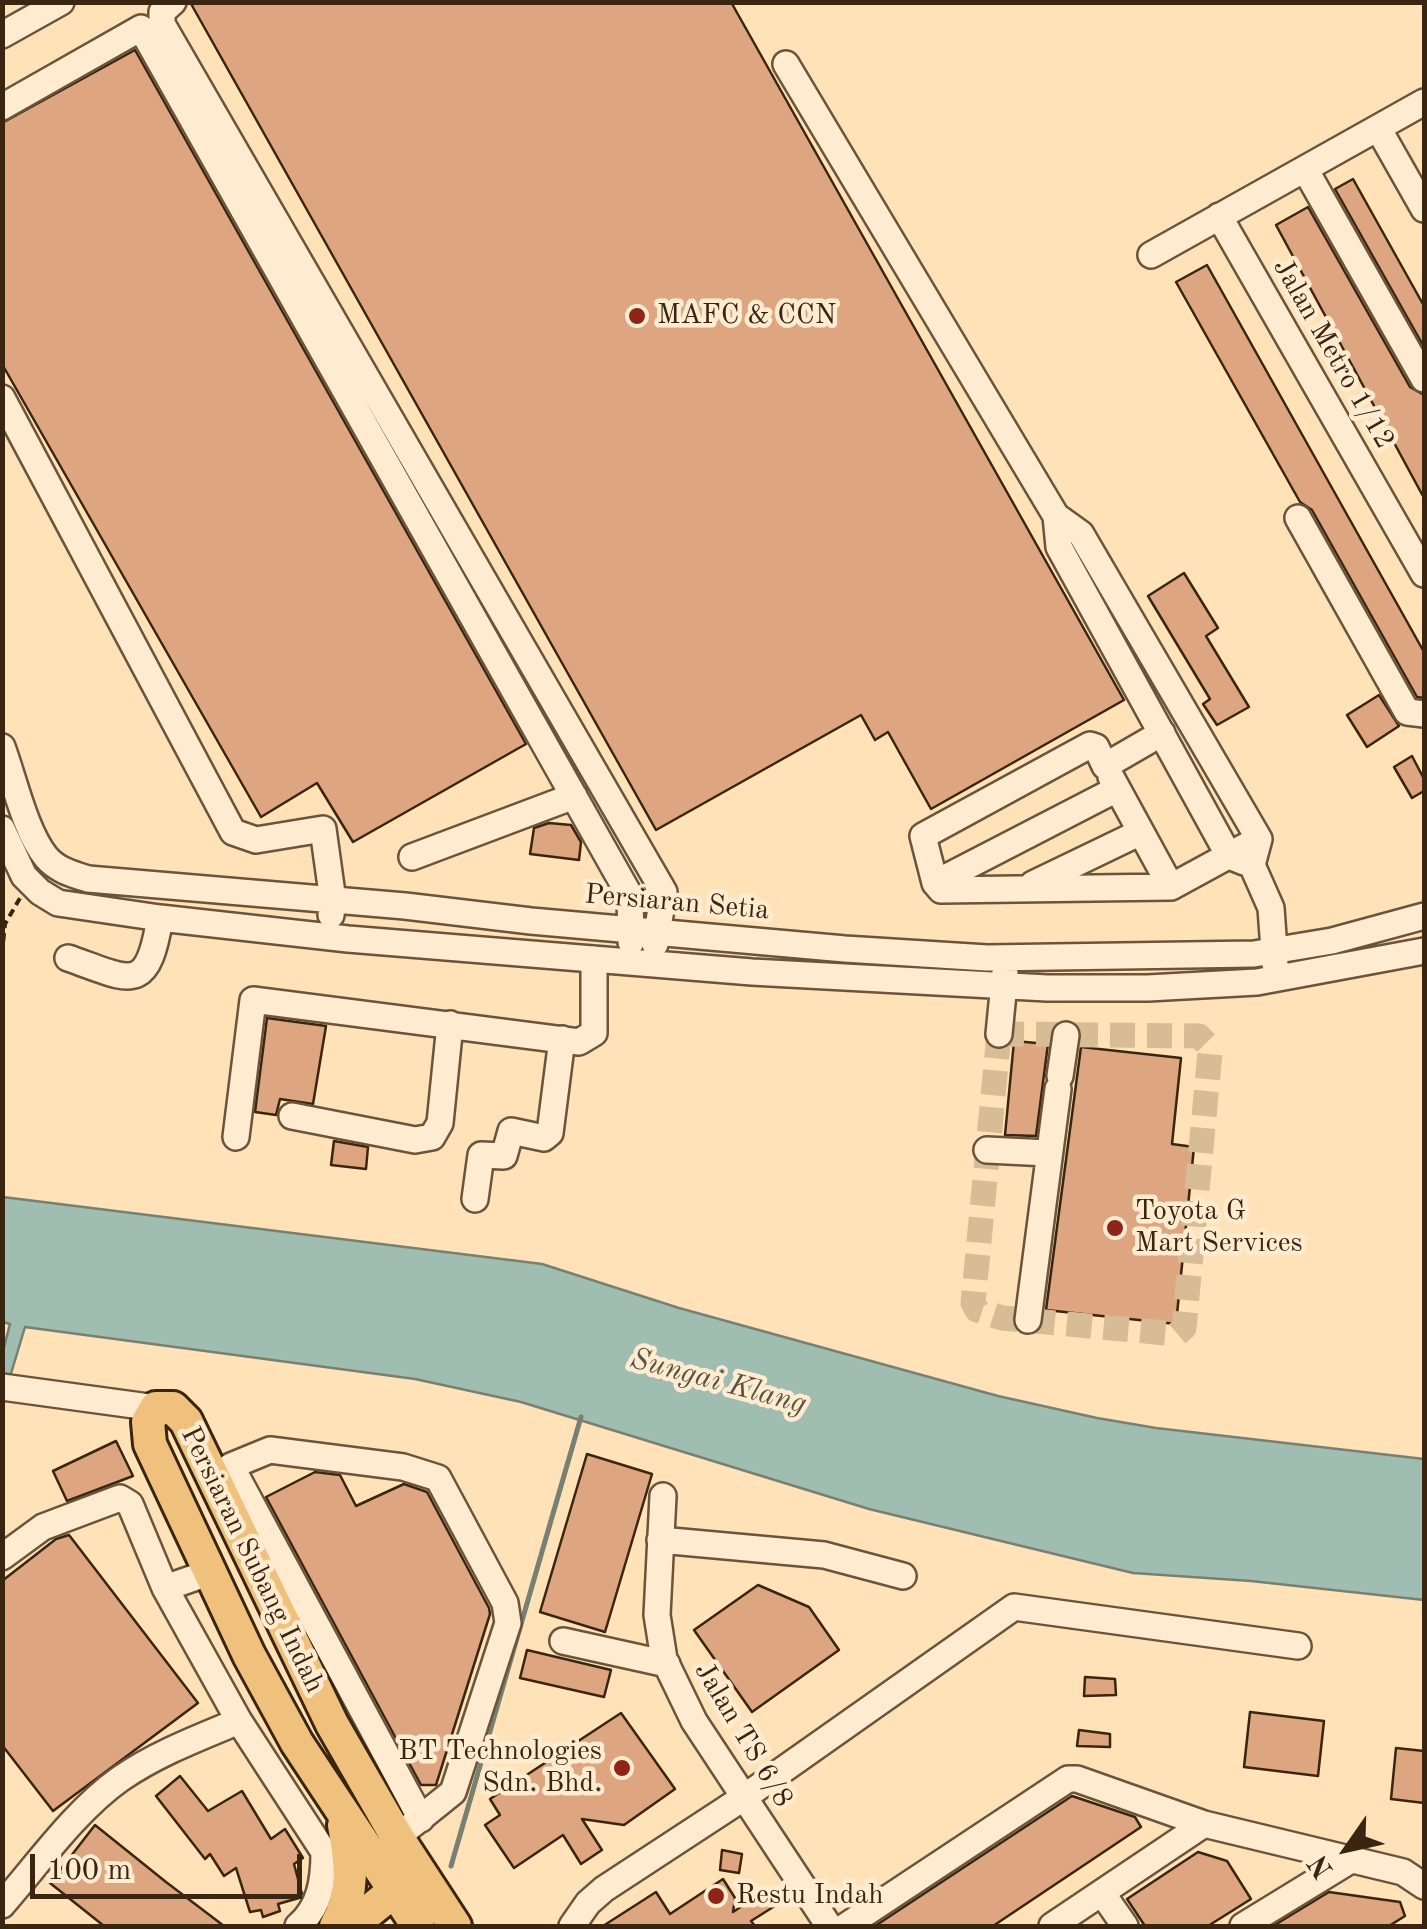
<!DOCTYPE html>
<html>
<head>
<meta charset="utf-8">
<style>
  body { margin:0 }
  #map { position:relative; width:1427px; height:1929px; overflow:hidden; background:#ffe2b7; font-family:"Old Standard TT",serif }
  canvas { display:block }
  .frame { position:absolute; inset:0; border:5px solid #3a2511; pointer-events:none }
  .north { position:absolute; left:1297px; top:1799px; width:100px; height:100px; -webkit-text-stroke:8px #ffecd0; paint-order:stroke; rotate:236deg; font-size:28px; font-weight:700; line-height:40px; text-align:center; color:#3a2511 }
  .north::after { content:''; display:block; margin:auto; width:35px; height:45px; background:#3a2511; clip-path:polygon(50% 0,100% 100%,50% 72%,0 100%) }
  .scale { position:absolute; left:30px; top:1854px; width:272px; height:45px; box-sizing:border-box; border:5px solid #3a2511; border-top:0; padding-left:12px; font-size:30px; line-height:35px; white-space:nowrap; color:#3a2511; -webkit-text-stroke:8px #ffecd0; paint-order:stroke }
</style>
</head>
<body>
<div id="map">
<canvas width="1427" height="1929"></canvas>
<div class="frame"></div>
<div class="north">N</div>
<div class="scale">100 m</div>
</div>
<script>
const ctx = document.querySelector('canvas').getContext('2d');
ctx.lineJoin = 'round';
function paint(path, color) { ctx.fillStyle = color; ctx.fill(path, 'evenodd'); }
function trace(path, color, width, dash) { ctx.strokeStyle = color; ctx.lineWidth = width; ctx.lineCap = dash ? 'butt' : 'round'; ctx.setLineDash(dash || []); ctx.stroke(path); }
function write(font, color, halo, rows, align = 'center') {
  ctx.font = font + ' "Old Standard TT",serif'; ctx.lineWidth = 9; ctx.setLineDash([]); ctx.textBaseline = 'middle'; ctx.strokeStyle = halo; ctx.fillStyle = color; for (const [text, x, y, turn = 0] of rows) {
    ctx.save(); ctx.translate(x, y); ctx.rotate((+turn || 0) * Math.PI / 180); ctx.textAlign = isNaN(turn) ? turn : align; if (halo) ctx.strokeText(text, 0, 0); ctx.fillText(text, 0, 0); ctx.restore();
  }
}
const water = new Path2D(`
  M3 1197 542 1264 679 1308 998 1396 1097 1418 1156 1428 1424 1459V1600L1251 1581 1133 1573 869 1509 521 1402 415 1379 25 1327 3 1400V1351L10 1324 3 1322Z`);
paint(water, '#a0bdb2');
trace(water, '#778072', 2.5);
trace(new Path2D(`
  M451 1866 581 1417`), '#778072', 5);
const building = new Path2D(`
  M190 2H731L1124 700 931 809 888 732 875 740 861 715 656 830Z
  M135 50 526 744 353 842 317 783 261 817 2 364V123Z
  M1353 179 1424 306V347L1335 189Z
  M1308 207 1410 387 1424 395V498L1276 225Z
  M1207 265 1424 652V698L1417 697 1312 510 1300 502 1176 282Z
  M1184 573 1218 628 1206 636 1249 707 1217 725 1203 704 1210 699 1148 596Z
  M1379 695 1399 726 1367 747 1347 715Z
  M1412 756 1424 779V791L1412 798 1394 767Z
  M549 823 571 825 581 842 579 860 530 854 534 828Z
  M267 1018 326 1026 313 1104 280 1099 276 1115 255 1112Z
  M1014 1041 1048 1044 1036 1136 1005 1135Z
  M1081 1047 1181 1058 1172 1144 1194 1147 1176 1324 1046 1310Z
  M334 1141 368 1147 366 1169 331 1165Z
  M116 1441 133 1476 67 1501 53 1471Z
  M587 1454 652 1474 605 1632 540 1612Z
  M315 1472 340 1475 356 1506 404 1484 427 1492 489 1608 490 1614 436 1785H421L266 1497Z
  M69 1535 198 1703 53 1811 2 1745V1581L56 1539Z
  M758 1585 809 1607 839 1650 752 1712 694 1630Z
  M527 1650 611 1670 604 1697 520 1678Z
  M1085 1677 1115 1679 1116 1695 1084 1696Z
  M1250 1712 1324 1721 1318 1776 1244 1767Z
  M621 1713 675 1789 624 1825 582 1819 602 1850 581 1864 563 1835 514 1868 485 1825 500 1815 490 1799Z
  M1079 1730 1110 1734V1747L1077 1746Z
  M1396 1748 1424 1751V1803L1391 1799Z
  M180 1776 208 1811 242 1791 271 1839 285 1829 303 1858 294 1864 302 1894 299 1898 278 1904 280 1911 263 1917 261 1910 250 1912 236 1868 224 1876 210 1854 205 1859 156 1796Z
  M1072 1796 1135 1817 1141 1827 993 1926H875Z
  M95 1825 166 1882 224 1926H104L50 1883Z
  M722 1850 742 1854 739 1873 720 1870Z
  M1198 1852 1227 1861 1251 1899 1208 1926H1145L1127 1899Z
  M723 1879 735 1898 733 1912 768 1889 778 1904 751 1921 755 1926H603L656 1892 670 1914Z
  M1329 1892 1400 1902 1405 1916 1389 1926H1273Z`);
paint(building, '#dea581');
trace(building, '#3a2511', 2.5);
trace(new Path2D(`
  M999 1034 1199 1036 1207 1044 1210 1053 1184 1328 1177 1334 1002 1318 977 1310 973 1303Z`), '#d8bc96', 25, [25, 12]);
const minor = new Path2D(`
  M173 2 162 12V24L664 892 655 944
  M2 35 61 2
  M786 64 1056 516 1081 534 1259 839 1252 865 1271 908 1275 964
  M2 107 141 28 630 896 631 942
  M1378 128 1424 209
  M1305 169 1424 379
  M1219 216 1424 574
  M1151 255 1424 102
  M2 398 233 832 256 840 323 829 333 901 331 915
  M1056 516 1059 547 1229 856 1244 862
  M1298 518 1407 712 1424 714
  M1162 733 1105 766 1096 747 1090 745 923 836 935 883 941 890 1171 887 1259 839
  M2 747C14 779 25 831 46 857 57 870 72 874 88 879L405 906 531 921 845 949 987 958 1254 954 1332 941 1424 916
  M1111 777 1171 887
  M2 829 24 876 40 892 58 903 160 918 348 939 752 972 1047 988H1148L1257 982 1424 951
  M412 857 574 796
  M935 883 1117 789
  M1033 884 1141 832
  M68 958C131 980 147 996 160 918
  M999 1034 1005 973
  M1060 1076 1066 1035
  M292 1116 415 1140 432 1137 440 1123 450 1024
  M236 1137 253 1000 579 1042 594 1033V959
  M987 1150 1048 1153
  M475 1199 481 1155 504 1156 511 1131 544 1138 550 1133 562 1039
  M1028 1320 1058 1089
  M2 1387 156 1408
  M231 1466 270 1450 403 1467 438 1478 505 1603 508 1623 453 1792 397 1837
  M219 1475 231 1466 421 1819
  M663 1496 657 1615 664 1659 694 1721 829 1926
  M660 1540 824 1555 903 1576
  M2 1557 43 1527 120 1498 130 1504 165 1588 239 1721 324 1852C324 1881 320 1907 298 1926
  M165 1588 211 1572
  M563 1641 667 1664
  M1102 1893 1125 1926
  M2 1905C37 1865 76 1810 120 1779 156 1754 198 1738 239 1721
  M572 1926 588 1903 604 1889 743 1798 1014 1607 1298 1646
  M846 1926 1068 1779H1077L1204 1824 1403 1872 1424 1886
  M1052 1926 1204 1824
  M1243 1926 1354 1858`);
const major = new Path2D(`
  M336 1926C355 1892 351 1863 344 1825
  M351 1926 394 1891 416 1889
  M418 1926 297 1743 249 1655 150 1444 148 1422 156 1408H173L186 1421 332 1724 397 1837 455 1926`);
trace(minor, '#6b543a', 30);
trace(major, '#3a2511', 38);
trace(new Path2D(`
  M2 954 5 924 20 898`), '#3a2511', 4, [8, 5]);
trace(minor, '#ffecd0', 25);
trace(major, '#f0c17c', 32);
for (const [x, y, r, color] of [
  [637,316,10,"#8f2418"],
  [1115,1228,10,"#8f2418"],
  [622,1768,10,"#8f2418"],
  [716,1896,10,"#8f2418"]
]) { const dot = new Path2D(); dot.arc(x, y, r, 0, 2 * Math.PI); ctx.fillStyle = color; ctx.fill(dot); trace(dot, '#ffecd0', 4); }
write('28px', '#3a2511', '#ffecd0', [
  ["MAFC & CCN",657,316],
  ["Toyota G",1135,1212],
  ["Mart Services",1135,1244],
  ["BT Technologies",602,1752,"right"],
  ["Sdn. Bhd.",602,1784,"right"],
  ["Restu Indah",736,1896]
], 'left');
write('28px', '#3a2511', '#ffecd0', [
  ["Jalan Metro 1/12",1333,354,60],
  ["Persiaran Setia",677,903,5],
  ["Persiaran Subang Indah",252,1560,64],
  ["Jalan TS 6/8",743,1735,59]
]);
write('italic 30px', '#595341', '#ffecd0', [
  ["Sungai Klang",718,1382,15]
]);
</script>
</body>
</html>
